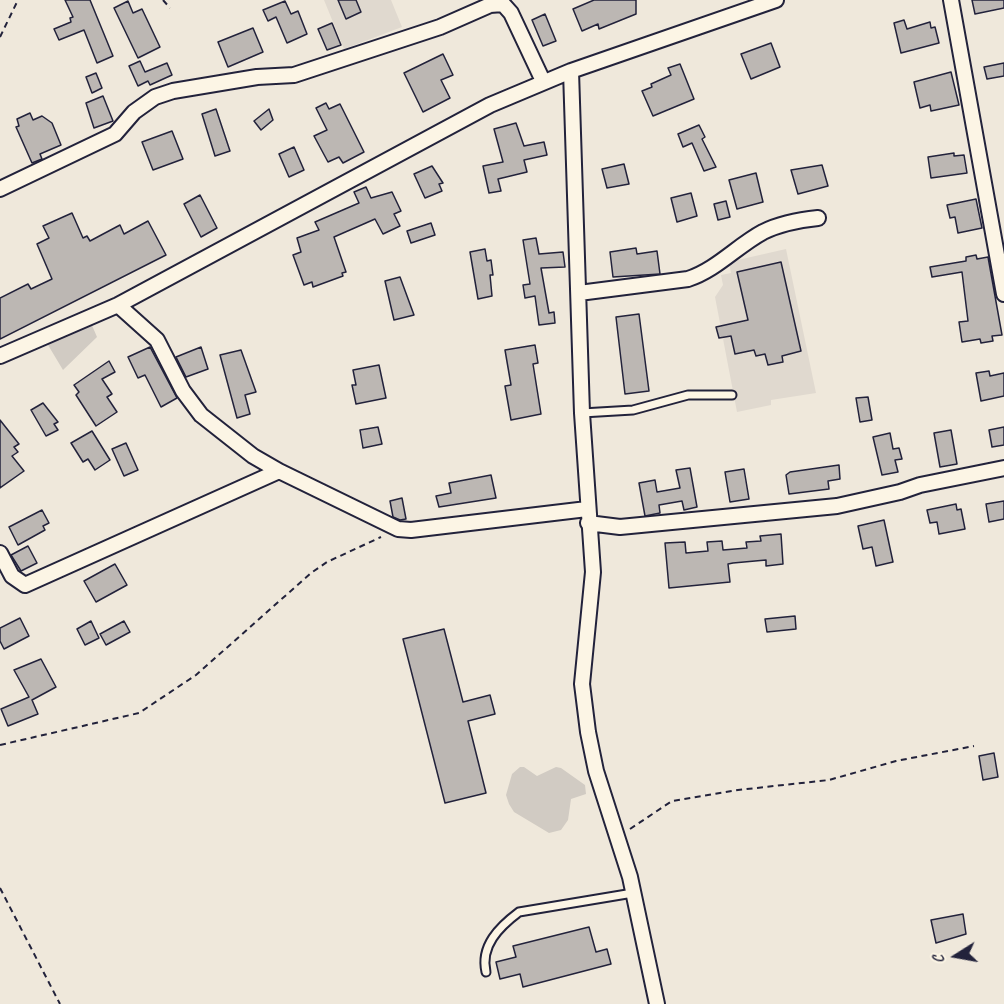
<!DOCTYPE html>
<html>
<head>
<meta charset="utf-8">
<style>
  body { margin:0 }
  #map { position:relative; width:1004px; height:1004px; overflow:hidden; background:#efe8db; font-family:Caveat,sans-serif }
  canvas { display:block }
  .north { position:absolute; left:926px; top:926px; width:60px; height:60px; -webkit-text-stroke:4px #fcf5e5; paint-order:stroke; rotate:259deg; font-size:16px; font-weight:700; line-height:24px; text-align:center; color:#22223b }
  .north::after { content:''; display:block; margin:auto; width:21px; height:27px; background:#22223b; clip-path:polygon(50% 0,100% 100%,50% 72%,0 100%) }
</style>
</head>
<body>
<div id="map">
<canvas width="1004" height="1004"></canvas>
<div class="north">С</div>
</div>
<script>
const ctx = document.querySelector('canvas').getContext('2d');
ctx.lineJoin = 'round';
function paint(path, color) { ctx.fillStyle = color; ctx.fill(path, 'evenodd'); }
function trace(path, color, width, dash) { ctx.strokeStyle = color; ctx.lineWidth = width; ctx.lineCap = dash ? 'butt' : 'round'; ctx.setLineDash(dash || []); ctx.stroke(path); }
paint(new Path2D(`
  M324 0H391L402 27 344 49Z
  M786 249 816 393 771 400V405L737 412 715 297 723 285 721 275 731 273 729 262Z`), '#e0d9cf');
paint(new Path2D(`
  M91 323 97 337 63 370 48 345Z
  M520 767H524L537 776 556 767 561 768 585 785 586 794 571 799 568 820 561 830 549 833 514 812 509 804 506 795 512 774Z`), '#d1cbc3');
const building = new Path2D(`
  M65 0H90L113 56 97 63 84 30 59 40 54 29 71 22 70 18 73 17Z
  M338 0H356L361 12 346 19Z
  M594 0H636V14L599 29 598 24 582 31 573 9Z
  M972 0H1004V8L975 14Z
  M128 1 133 13 142 9 160 47 138 58 114 8Z
  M285 1 291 14 298 11 307 34 287 43 276 17 268 21 263 10Z
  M545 14 556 41 543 46 532 20Z
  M904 20 907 29 930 22 931 28 935 27 939 43 901 53 894 23Z
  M332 23 341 45 327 50 318 29Z
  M253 28 263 52 228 67 218 42Z
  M771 43 780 67 751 79 741 54Z
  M443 54 453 75 441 80 450 98 423 112 404 73Z
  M140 61 145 72 167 63 172 75 150 85 148 81 138 86 129 66Z
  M1004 63V76L987 79 984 67Z
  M680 64 694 99 653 116 642 91 652 87 651 84 671 75 668 68Z
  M951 72 959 105 931 111 930 105 920 108 914 82Z
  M96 73 102 88 92 93 86 77Z
  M103 96 113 121 94 128 86 103Z
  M326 103 329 109 340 104 364 152 343 163 339 157 328 162 314 136 327 130 316 108Z
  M216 109 230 151 215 156 202 114Z
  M269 109 273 120 261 130 254 121Z
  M30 113 33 120 42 116 52 123 61 145 40 154 42 159 32 163 16 127 19 126 17 119Z
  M516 123 524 146 544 142 547 155 524 160 527 172 498 179 501 191 489 193 483 166 503 162 494 129Z
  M699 125 705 137 702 139 716 167 704 171 692 143 683 147 678 134Z
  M172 131 183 159 153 170 142 142Z
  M294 147 304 170 289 177 279 154Z
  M954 153V156L964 155 967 173 931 178 928 157Z
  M624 164 629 184 607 188 602 169Z
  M822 165 828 186 798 194 791 170Z
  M432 166 443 183 439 184 442 191 425 198 414 174Z
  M756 173 763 202 737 209 729 180Z
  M366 187 371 198 392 192 401 211 394 214 400 226 383 234 375 219 334 237 346 272 342 273 343 276 313 287 312 282 304 285 293 255 301 252 297 238 319 230 315 222 359 203 354 192Z
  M691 193 697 216 677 222 671 198Z
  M200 195 217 228 201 237 184 204Z
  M976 199 982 228 958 233 955 217 950 218 947 205Z
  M726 201 730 217 718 220 714 204Z
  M72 213 83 238 87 236 90 241 120 225 124 234 148 221 166 255 0 339V298L28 284 31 289 52 279 37 244 49 238 43 226Z
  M431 223 435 235 411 243 407 231Z
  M536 238 539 254 563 252 565 267 541 268 549 313 554 312 555 323 539 325 535 296 525 298 523 285 530 284 523 240Z
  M636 248 637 254 657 251 660 274 613 277 610 252Z
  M485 249 487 261 491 260 493 275H490L492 296 478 299 470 252Z
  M976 255 977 259 988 257 1002 335 992 336 993 341 981 343 980 339 962 342 959 322 968 321 962 272 932 277 930 267 966 261V257Z
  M781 262 801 351 782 356 783 362 768 365 765 354 756 356 754 350 735 354 731 336 719 338 716 327 748 320 737 272Z
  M400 277 414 315 394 320 385 281Z
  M639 314 649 391 625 394 616 317Z
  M535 345 538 363 533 364 541 414 511 420 505 386 511 385 505 350Z
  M150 347 177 398 161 407 145 375 138 378 128 357Z
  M201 347 208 369 186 377 176 357Z
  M241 350 256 392 245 395 250 414 237 418 220 355Z
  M109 361 115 372 102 379 112 394 107 397 117 412 96 426 76 395 79 392 74 385Z
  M379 365 386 398 356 404 352 385H356L353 370Z
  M989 371 990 376 1004 373V396L981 401 976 373Z
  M868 397 872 420 860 422 856 398Z
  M43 403 58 422 54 424 58 430 46 436 31 410Z
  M0 420 19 444 14 447 18 452 12 456 24 471 0 488Z
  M378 427 382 444 363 448 360 430Z
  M1004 427V445L992 447 989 430Z
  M951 430 957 464 940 467 934 433Z
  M92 431 110 460 95 470 88 459 83 462 71 443Z
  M890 433 893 449 899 448 902 459 895 460 898 472 882 475 873 437Z
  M126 443 138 470 124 476 112 449Z
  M839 465 840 479 828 481 829 489 789 494 786 475 790 472Z
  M690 468 697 507 684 510 682 501 659 505 660 513 645 516 639 483 655 480 657 492 680 488 676 470Z
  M744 469 749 499 730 502 725 472Z
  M491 475 496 498 439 507 436 496 451 493 449 483Z
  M402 498 406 519 400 520 393 517 390 501Z
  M1004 501V519L989 522 986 504Z
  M956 504 957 510 961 509 965 529 939 534 937 522 930 523 927 510Z
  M42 510 49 523 43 526 45 530 18 545 9 527Z
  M884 520 893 562 876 566 872 547 863 549 858 526Z
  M781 534 783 564 766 566V560L733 563 728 564 730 582 669 588 665 543 685 542 686 553 708 551 707 542 722 541 723 550 747 548 746 542 761 541 760 536Z
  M28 546 37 563 21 571 11 555Z
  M115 564 127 585 96 602 84 581Z
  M795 616 796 629 767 632 765 619Z
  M20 618 29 636 4 649 0 641V628Z
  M91 621 99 638 85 645 77 629Z
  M124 621 130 632 106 645 100 634Z
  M444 629 463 702 490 695 495 714 468 721 486 793 445 803 403 639Z
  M41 659 56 687 32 700 38 714 8 726 1 709 29 697 14 670Z
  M994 753 998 777 983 780 979 756Z
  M963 914 966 934 936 943 931 920Z
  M589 927 596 952 607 949 611 964 523 987 520 974 500 979 496 962 516 957 513 946Z`);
paint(building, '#bcb7b3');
trace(building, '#22223b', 1.5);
const service = new Path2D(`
  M582 413 633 410 688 395H732
  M486 972C480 946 499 927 519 912L633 893`);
const minor = new Path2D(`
  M951 0 1004 294
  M571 71 582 413 593 572 582 684 588 732 596 771 630 877 657 1004
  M0 189 115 134 134 112 155 97 173 91 257 77 294 75 440 27 490 5 503 4 511 13 543 81
  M579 293 688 279C716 270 737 246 763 232 781 223 798 220 818 218
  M0 356 118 305 490 105 571 71 776 0
  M279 471 398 529 411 530 587 509
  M588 523 620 527 837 506 900 492 920 485 1004 468
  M0 553 12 576 25 585 279 471 253 456 201 415 183 391 157 340 118 305`);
trace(service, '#22223b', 11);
trace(minor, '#22223b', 18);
trace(new Path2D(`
  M163 0 170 8
  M0 37 18 0
  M0 745 139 713 196 675 311 573 327 562 381 537
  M630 829 672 801 738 790 829 780 896 761 974 746
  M0 888 60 1004`), '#22223b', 2, [6, 4.5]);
trace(service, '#fcf5e5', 7);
trace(minor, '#fcf5e5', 14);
</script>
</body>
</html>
